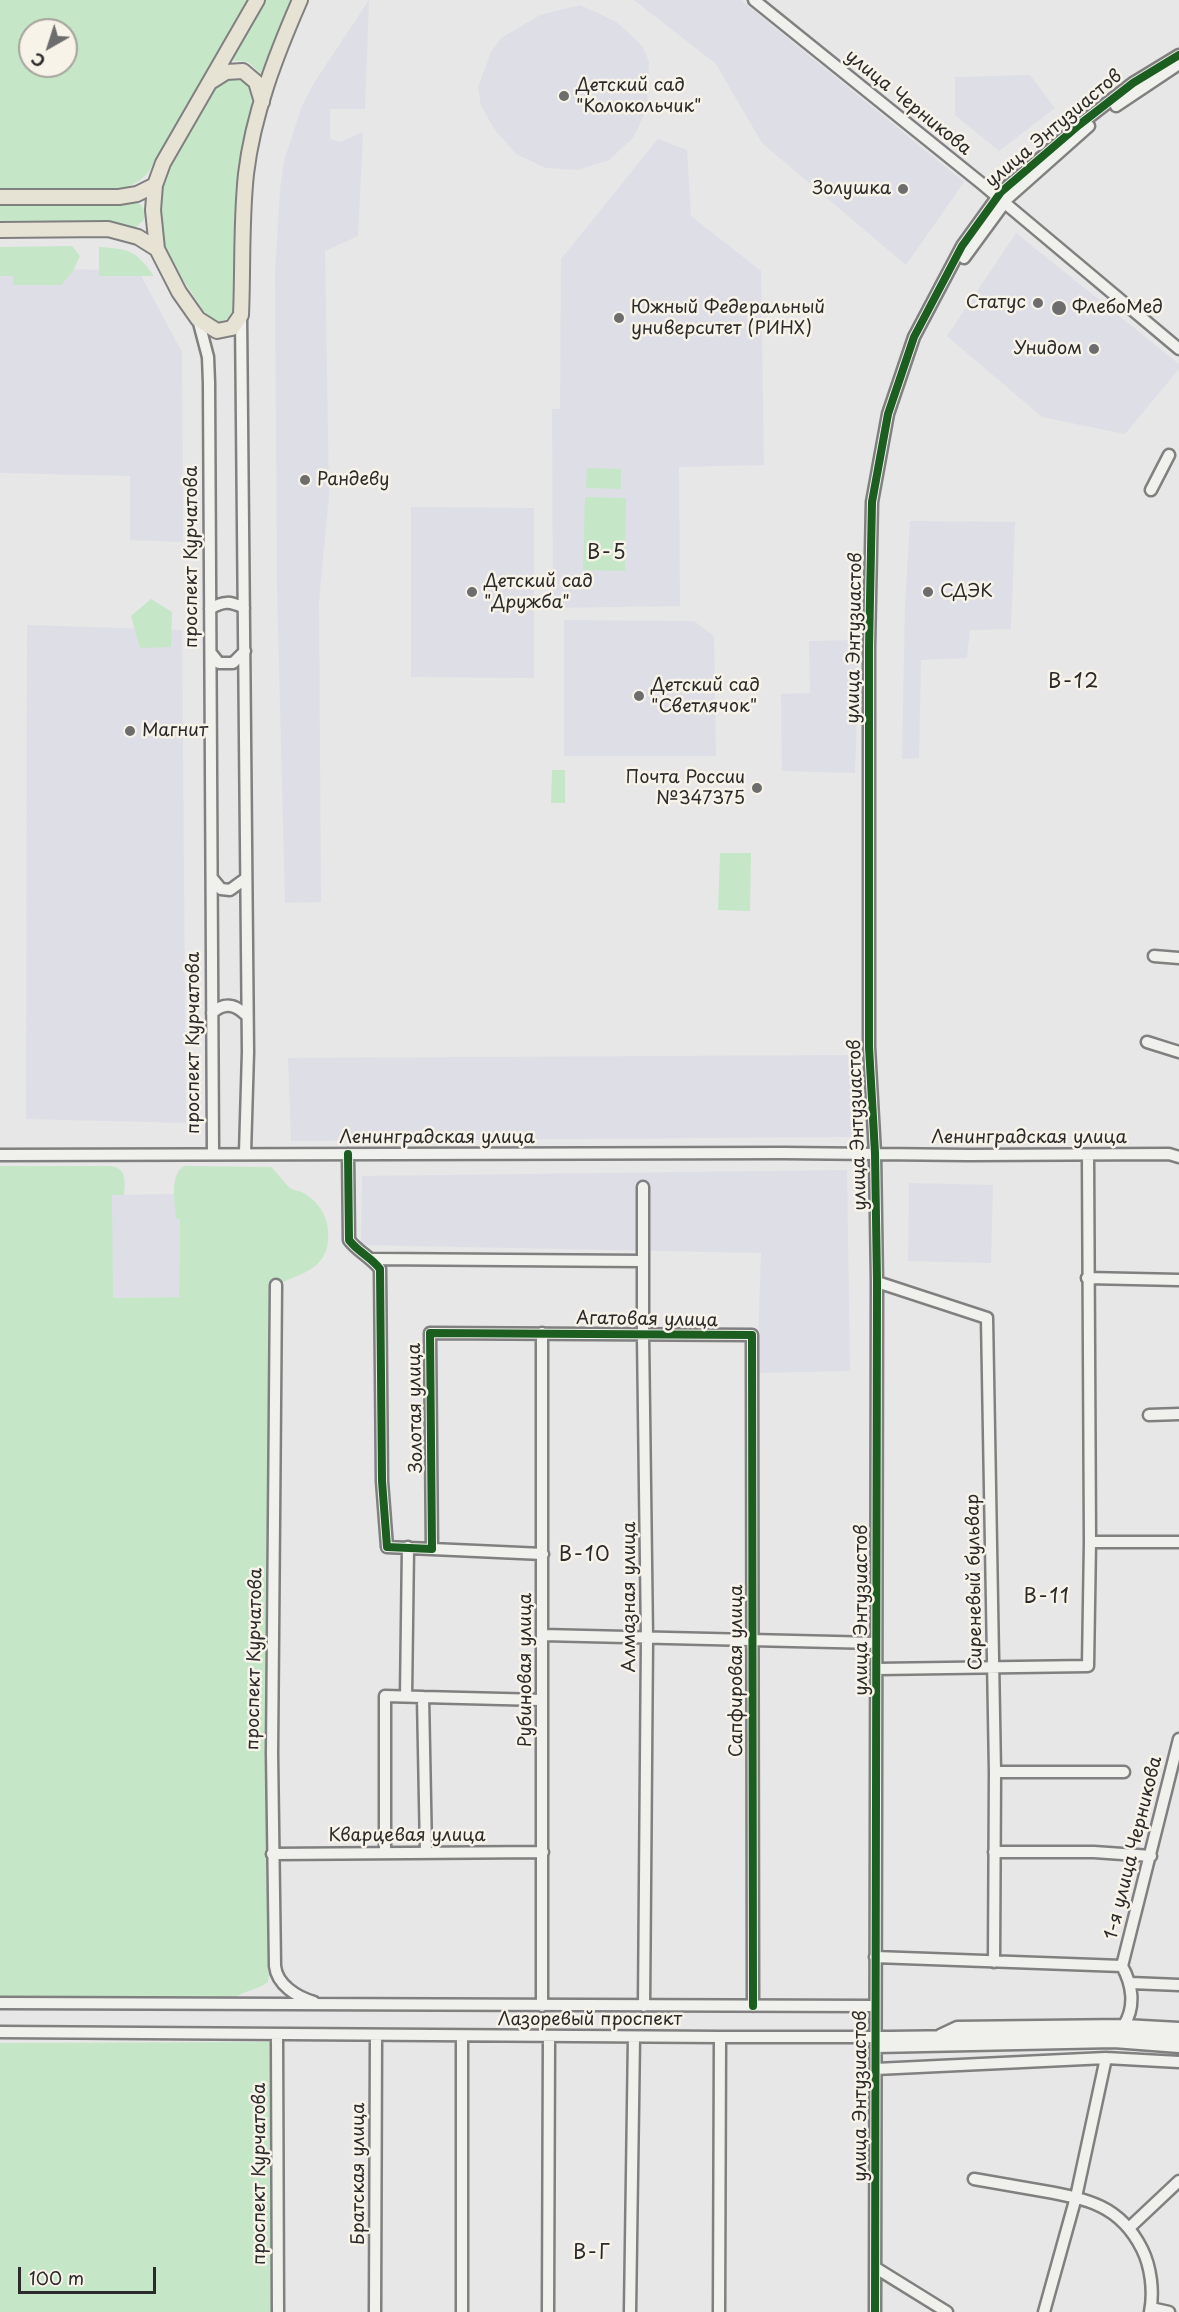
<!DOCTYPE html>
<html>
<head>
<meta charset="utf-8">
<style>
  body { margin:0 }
  #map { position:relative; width:1179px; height:2312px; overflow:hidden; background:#e7e7e7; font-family:"Playpen Sans",sans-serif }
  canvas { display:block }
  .north { position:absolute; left:18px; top:18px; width:60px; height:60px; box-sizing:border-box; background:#f7f3e8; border:2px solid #a5a39c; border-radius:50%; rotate:219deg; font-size:16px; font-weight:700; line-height:24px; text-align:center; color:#2b2b2b }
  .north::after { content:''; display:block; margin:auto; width:21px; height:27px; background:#6d6d6d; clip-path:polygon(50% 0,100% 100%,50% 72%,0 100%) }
  .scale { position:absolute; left:18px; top:2267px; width:138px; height:27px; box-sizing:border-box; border:3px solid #2b2b2b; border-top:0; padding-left:8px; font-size:18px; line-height:21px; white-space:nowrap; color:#2b2b2b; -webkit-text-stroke:4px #f7f3e8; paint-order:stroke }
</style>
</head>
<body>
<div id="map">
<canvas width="1179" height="2312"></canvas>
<div class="north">С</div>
<div class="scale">100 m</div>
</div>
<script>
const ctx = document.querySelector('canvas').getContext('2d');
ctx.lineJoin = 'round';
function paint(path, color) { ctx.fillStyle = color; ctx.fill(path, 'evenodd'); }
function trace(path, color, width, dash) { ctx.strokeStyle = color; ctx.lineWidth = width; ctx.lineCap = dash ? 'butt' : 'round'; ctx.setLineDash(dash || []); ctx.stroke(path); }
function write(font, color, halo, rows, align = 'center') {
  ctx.font = font + ' "Playpen Sans",sans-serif'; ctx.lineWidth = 5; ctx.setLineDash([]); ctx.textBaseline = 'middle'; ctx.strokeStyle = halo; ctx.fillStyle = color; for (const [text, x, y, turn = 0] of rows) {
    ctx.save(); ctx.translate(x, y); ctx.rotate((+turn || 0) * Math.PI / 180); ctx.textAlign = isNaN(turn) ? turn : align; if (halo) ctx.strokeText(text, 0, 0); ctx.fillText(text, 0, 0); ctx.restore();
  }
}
paint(new Path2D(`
  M369 0 365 109H330V139L341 142 363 132 358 236 325 251 329 496 319 601 321 902 285 903 277 587 275 274 280 190 284 161 302 106 314 83Z
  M634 0H741L964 182 906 265 762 143 716 64Z
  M580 5 617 22 642 46 649 61 647 109 633 138 609 160 578 170 546 168 516 154 495 130 481 106 478 87 491 52 501 38 540 15Z
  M1030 75 1055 108 999 151 955 115V77Z
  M658 139 687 150 691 216 761 271 764 465 679 467 680 606 553 608 552 409H560L561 259Z
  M1016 233 1179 364V369L1125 434 1042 417 947 336Z
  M0 269 138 270 182 352 183 542 130 540V476L0 473Z
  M411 507 534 508V678L411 677Z
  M910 521 1015 522 1011 629 970 630 967 658 921 660 919 758 902 759 905 606Z
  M564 620 694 621 714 636 716 756H564Z
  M27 625 182 630 186 1123 26 1119Z
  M860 640 855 773 782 771 781 694 810 693 809 641Z
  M851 1055 852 1137 291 1141 288 1058Z
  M847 1170 850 1371 757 1373 761 1253 361 1245 362 1176Z
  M909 1183 993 1185 991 1263 908 1261Z
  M175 1194 176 1218 180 1219 179 1297 112 1298V1195Z`), '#dedee6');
paint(new Path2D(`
  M0 0H248L150 170C141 182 133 185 119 189H0ZM30 30H66V66H30Z
  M264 0H291L262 75 248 62 229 60Z
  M235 77 248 85 252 99 235 191 234 309 228 319 217 322 207 316 175 268 161 238 159 221 163 185 174 157 216 87 228 78Z
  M0 200H134L142 206 146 214 143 221 136 227 0 228Z
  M72 246 80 256 73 271 61 285H13V276H0V247Z
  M99 247C130 249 135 250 154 276H99Z
  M587 468 621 469V489L586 488Z
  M585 497 626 498 625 571 583 570Z
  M151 599 172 612 171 647 140 648 131 616Z
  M552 770H565V803H551Z
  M720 853H751L750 911 718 910Z
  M0 1166H110C127 1168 125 1181 124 1195H112L113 1298 179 1297 180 1220 176 1218C175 1202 169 1175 184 1166L271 1167C278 1173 283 1182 290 1188 295 1191 302 1191 307 1195 319 1203 327 1216 328 1230 331 1268 305 1272 276 1285L268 1728 266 1765V1854L269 1976 268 1982C258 1990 245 1990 235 1998L0 1996Z
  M270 2042 274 2312H0V2043Z`), '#c5e7c8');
const minor = new Path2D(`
  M754 0 981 183 1179 349
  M1116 106 1179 64
  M964 258 1008 198 1089 126
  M241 315 248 1052 245 1153
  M198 319 208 357 209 383 213 1154
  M1151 490 1169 455
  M210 609C223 601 230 601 244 608
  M211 653 219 663H233L245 651
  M212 878 221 889 230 890 245 879
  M1154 956 1179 958
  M212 1013C224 1002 235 1004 246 1015
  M1147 1042 1179 1052
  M348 1154 349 1240C358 1252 371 1257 380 1269L382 1481 387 1547 432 1549 430 1333 752 1335 753 2006
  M0 1155 783 1153 969 1155 1169 1154 1179 1157
  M643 1187V1335L647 1638 644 2006
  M372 1259 643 1261
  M1087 1278 1179 1280
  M877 1282 987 1318 995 1772 994 1962
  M276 1285 272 1753 275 1966C277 1985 297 1997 314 2002
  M542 1333V2006
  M1149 1415 1179 1414
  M1090 1542H1179
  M432 1549 543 1554
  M543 1635 876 1643
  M877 1669 1088 1666 1090 1542 1088 1155
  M406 1696 408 1547
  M995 1772H1124
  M426 1852 423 1697 541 1700
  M994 1852H1094L1151 1856
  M385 1853V1696L423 1697
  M272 1854 543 1852
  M875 1957 1122 1966
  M1122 1966 1179 1739
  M1122 1966C1132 1984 1136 2006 1124 2025
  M1131 1983 1179 1985
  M0 2003 875 2006
  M0 2032 720 2037H890L1119 2034 1179 2038
  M940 2035 957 2027 1124 2025 1179 2028
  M277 2036 278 2312
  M876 2047 1114 2042 1179 2047
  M876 2069 1106 2058 1179 2062
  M974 2179C997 2183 1020 2187 1043 2191 1087 2199 1120 2205 1142 2249 1151 2267 1154 2292 1150 2312
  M1129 2228 1179 2181
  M876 2268 947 2312
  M1151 2308 1169 2312
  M375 2312 376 2036
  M462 2312V2036
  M548 2312 549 2037
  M630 2312 634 2037
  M719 2312 720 2037
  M875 2312 877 1282 875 1153 869 1047V647L872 502 888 414 914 337 962 246 1001 192 1079 125 1133 83 1179 55
  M1044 2312 1076 2197 1106 2058`);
const major = new Path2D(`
  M257 0 163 163 155 185 153 210 157 249 179 292 198 319 217 331 232 328 241 315C243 268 241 220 246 174 253 114 276 55 300 0
  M210 82 226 72 243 71 256 82 262 102
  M0 197H119L137 194 155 185
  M0 230 108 229 138 237 157 249`);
trace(minor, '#808080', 15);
trace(major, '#808080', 18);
trace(minor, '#f0f0ec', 10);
trace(major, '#e6e2d4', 14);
trace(new Path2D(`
  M348 1154 349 1240C358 1252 371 1257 380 1269L382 1481 387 1547 432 1549 430 1333 752 1335 753 2006
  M875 2312 877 1282 875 1153 869 1047V647L872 502 888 414 914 337 962 246 1001 192 1079 125 1133 83 1179 55`), '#1b5e20', 8);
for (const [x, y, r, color] of [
  [564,96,6,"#6d6d6d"],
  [903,189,6,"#6d6d6d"],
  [1038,303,6,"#6d6d6d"],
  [1059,308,8,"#6d6d6d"],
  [619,318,6,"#6d6d6d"],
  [1094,349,6,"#6d6d6d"],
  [305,480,6,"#6d6d6d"],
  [472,592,6,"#6d6d6d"],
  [928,592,6,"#6d6d6d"],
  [639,696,6,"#6d6d6d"],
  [130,731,6,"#6d6d6d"],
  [757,788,6,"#6d6d6d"]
]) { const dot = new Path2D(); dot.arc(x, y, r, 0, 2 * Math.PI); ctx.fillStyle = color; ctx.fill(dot); trace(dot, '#f7f3e8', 2); }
write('18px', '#2b2b2b', '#f7f3e8', [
  ["Детский сад",576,86],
  ["\"Колокольчик\"",576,107],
  ["Золушка",891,189,"right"],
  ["Статус",1026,303,"right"],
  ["Южный Федеральный",631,308],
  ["университет (РИНХ)",631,329],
  ["ФлебоМед",1072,308],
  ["Унидом",1082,349,"right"],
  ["Рандеву",317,480],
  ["Детский сад",484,582],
  ["\"Дружба\"",484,603],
  ["СДЭК",940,592],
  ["Детский сад",651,686],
  ["\"Светлячок\"",651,707],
  ["Магнит",142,731],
  ["Почта России",745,778,"right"],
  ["№347375",745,799,"right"]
], 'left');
write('18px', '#2b2b2b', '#f7f3e8', [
  ["улица Черникова",908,103,39],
  ["улица Энтузиастов",1054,129,-40],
  ["проспект Курчатова",192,557,-90],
  ["улица Энтузиастов",855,638,-89],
  ["проспект Курчатова",194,1043,-90],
  ["улица Энтузиастов",858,1125,-92],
  ["Ленинградская улица",437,1138],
  ["Ленинградская улица",1029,1138],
  ["Агатовая улица",647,1320,1],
  ["Золотая улица",416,1408,-91],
  ["Сиреневый бульвар",975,1582,-91],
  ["Алмазная улица",630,1597,-90],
  ["улица Энтузиастов",862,1610,-90],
  ["проспект Курчатова",255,1659,-89],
  ["Рубиновая улица",526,1670,-90],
  ["Сапфировая улица",737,1671,-90],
  ["Кварцевая улица",407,1836],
  ["1-я улица Черникова",1134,1848,-76],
  ["Лазоревый проспект",590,2020],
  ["улица Энтузиастов",861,2096,-90],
  ["проспект Курчатова",260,2174,-90],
  ["Братская улица",359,2174,-90]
]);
ctx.letterSpacing = '1.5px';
write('20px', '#2b2b2b', '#f7f3e8', [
  ["В-5",607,553],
  ["В-12",1074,682],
  ["В-10",585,1555],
  ["В-11",1047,1597],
  ["В-Г",592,2253]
]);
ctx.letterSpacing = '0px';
</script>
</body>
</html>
